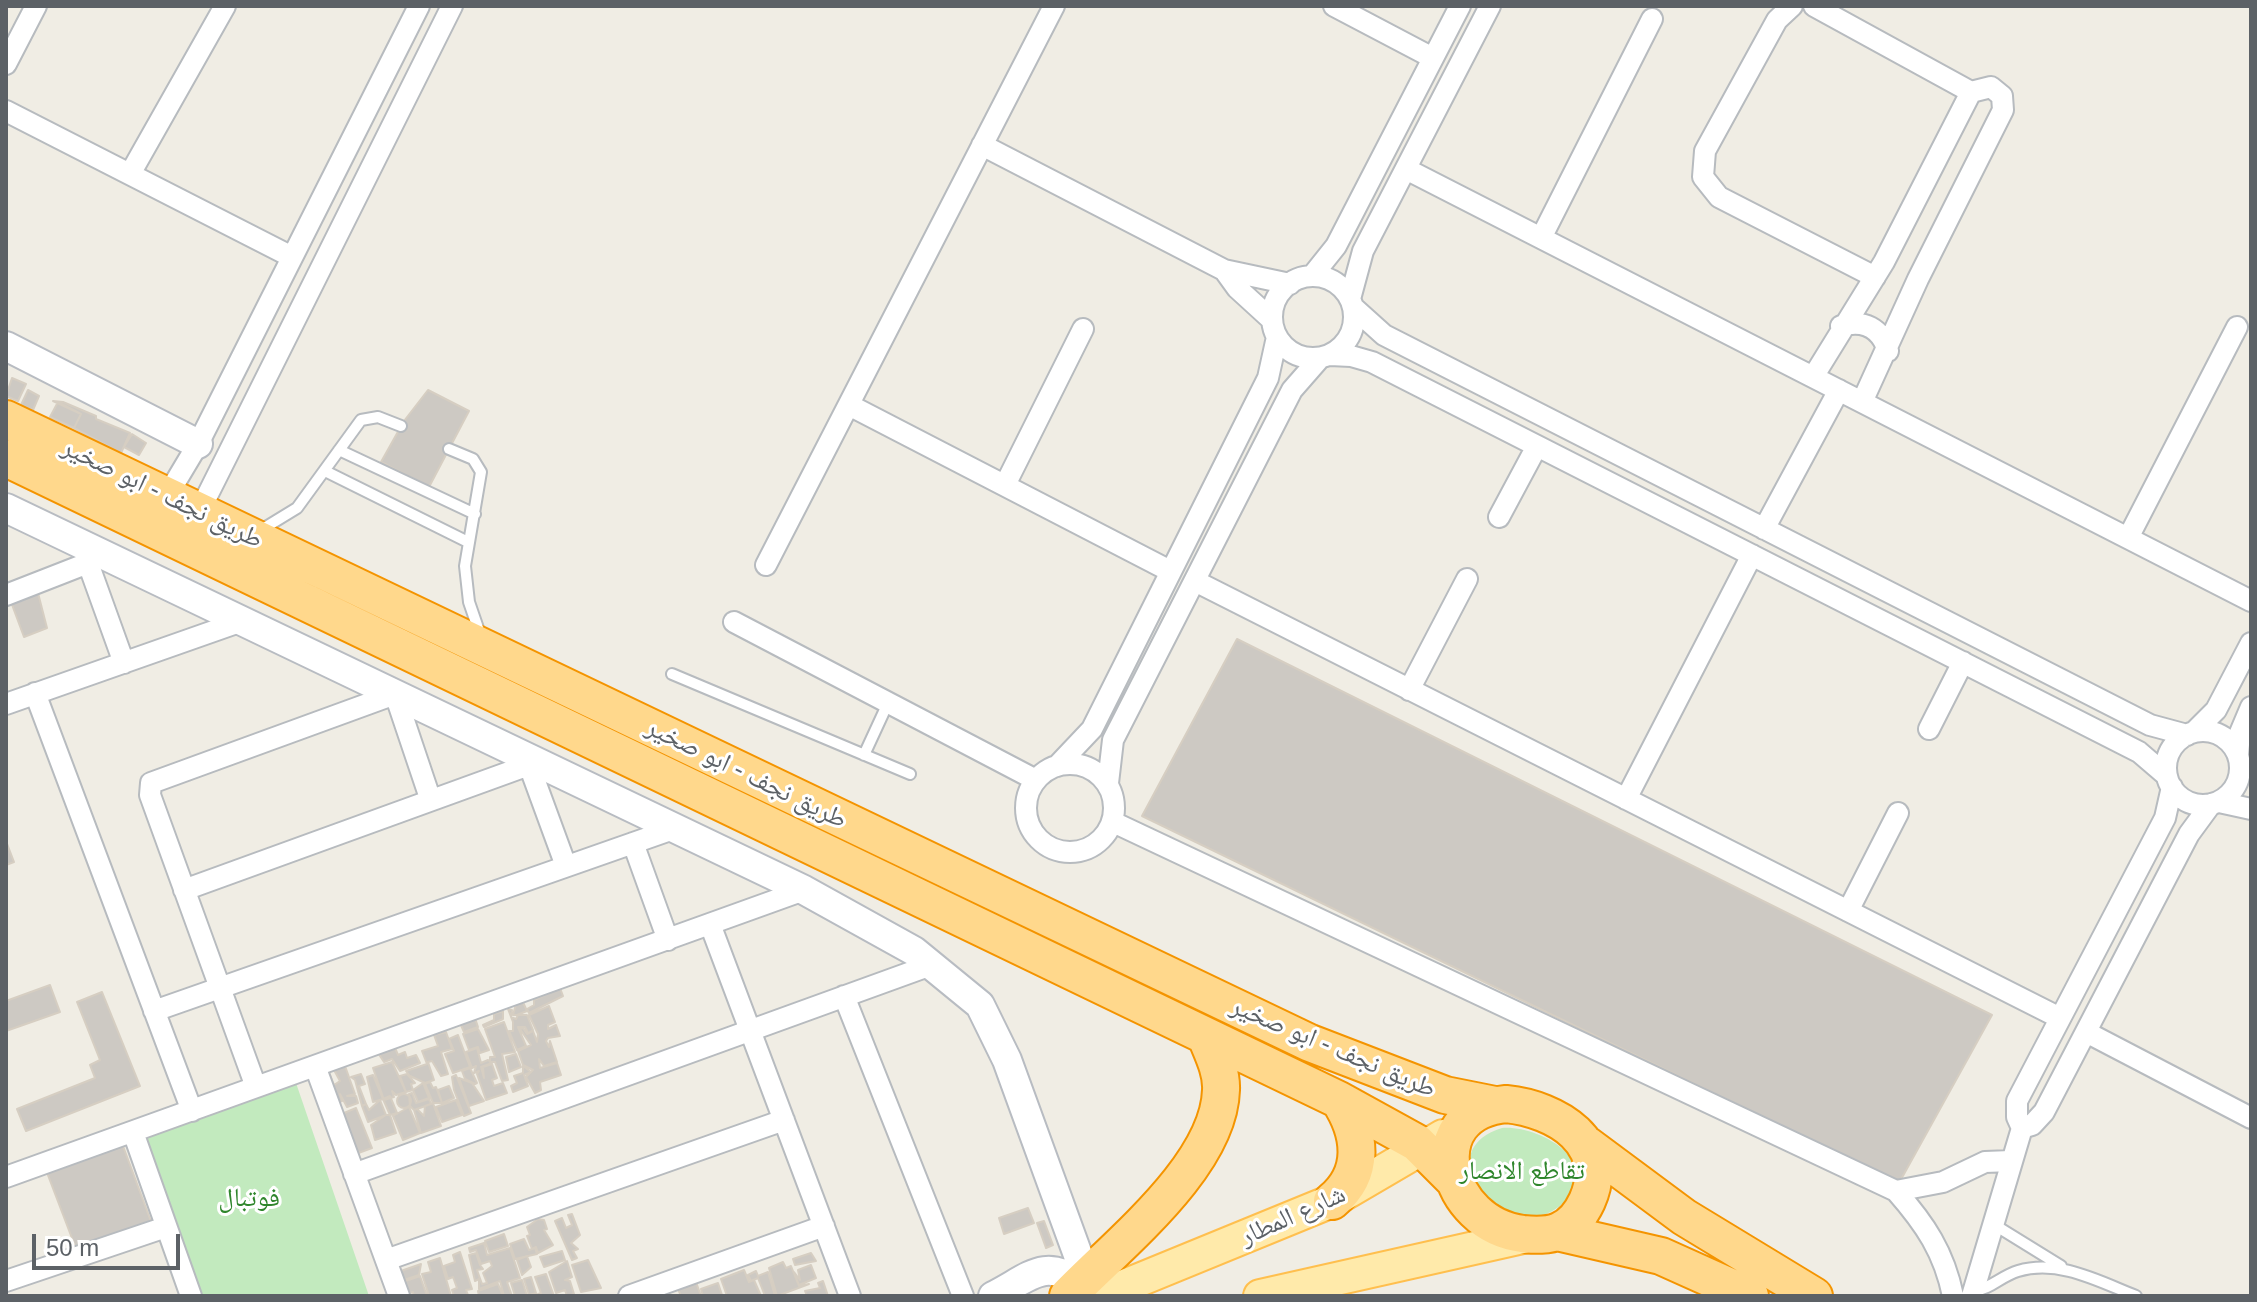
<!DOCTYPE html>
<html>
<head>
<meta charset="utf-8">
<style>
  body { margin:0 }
  #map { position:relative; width:2257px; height:1302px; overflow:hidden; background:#f0ede4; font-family:Arial,sans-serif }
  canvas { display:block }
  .frame { position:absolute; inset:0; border:8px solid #5c6166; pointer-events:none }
  .scale { position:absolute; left:32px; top:1234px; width:148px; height:36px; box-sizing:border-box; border:4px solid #5c6166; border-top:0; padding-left:10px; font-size:24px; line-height:28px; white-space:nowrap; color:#5c6166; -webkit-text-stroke:6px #fff; paint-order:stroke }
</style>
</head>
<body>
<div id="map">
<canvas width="2257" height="1302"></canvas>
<div class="frame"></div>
<div class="scale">50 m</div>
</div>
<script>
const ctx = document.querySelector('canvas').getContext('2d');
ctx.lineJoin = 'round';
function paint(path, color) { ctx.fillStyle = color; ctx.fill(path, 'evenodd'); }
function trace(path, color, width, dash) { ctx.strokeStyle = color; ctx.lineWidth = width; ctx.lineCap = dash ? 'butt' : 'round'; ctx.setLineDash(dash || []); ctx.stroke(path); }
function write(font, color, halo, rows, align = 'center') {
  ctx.font = font + ' Arial,"Noto Naskh Arabic",sans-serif'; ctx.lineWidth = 6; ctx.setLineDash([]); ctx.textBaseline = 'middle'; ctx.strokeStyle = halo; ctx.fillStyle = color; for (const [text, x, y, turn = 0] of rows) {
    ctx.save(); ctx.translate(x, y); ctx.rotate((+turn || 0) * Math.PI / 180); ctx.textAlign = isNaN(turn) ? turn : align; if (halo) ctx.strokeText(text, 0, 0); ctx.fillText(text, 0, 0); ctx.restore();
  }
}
paint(new Path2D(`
  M296 1083 369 1296H197L139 1140Z
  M1502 1128C1539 1125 1606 1162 1563 1203 1511 1253 1421 1153 1502 1128Z`), '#c2eabe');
const building = new Path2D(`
  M12 378 26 384 18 401 6 396Z
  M28 390 39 396 33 410 21 405Z
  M428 390 469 411 429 487 381 462 404 421Z
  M53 401 63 402 96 416V419L130 433 121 453 74 428 81 414Z
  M58 402 81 414 74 428 50 417Z
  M132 434 146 443 139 455 124 447Z
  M38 593 47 628 24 637 11 602Z
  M1237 639 1992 1015 1899 1183 1142 816Z
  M6 841 14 862 6 865Z
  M50 985 60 1012 6 1031V1001Z
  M560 988 563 996 529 1013 527 1009 534 1005V1000Z
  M102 992 140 1086 26 1131 17 1109 95 1078 90 1065 100 1060 77 1002Z
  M522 1000 527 1011 517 1015H513L516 1004 503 1006Z
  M549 1006 555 1022 548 1025V1029L556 1025 560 1036 548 1038 546 1041 549 1047 550 1041 557 1062 544 1066 539 1059 540 1068 557 1063 561 1075 540 1082 541 1090 535 1093 526 1077 533 1070 523 1065 518 1051 531 1045 520 1029 523 1028 527 1034 533 1031 537 1042 538 1034 529 1015Z
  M508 1009 512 1010 511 1017 516 1019 518 1015H527L533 1030 528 1033 525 1027H518L526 1046 517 1050 509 1031H513V1022Z
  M503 1011V1019L484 1027 483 1025 494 1020V1014Z
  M475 1018 478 1027 464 1032 460 1023Z
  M504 1022 515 1052 502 1054 508 1080 502 1081 495 1062H490V1057H495L485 1029Z
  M478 1029 489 1050 480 1053 478 1047 469 1050 463 1034Z
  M446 1032 452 1049 441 1052 448 1074 441 1076 432 1061 428 1062 434 1080 425 1083 410 1076 406 1071 427 1064 422 1051 438 1046 434 1035Z
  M458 1035 470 1067 453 1073 445 1054 454 1051 449 1039Z
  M393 1043 398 1055 405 1052 407 1058 416 1055 420 1063 400 1071 392 1059 384 1062 376 1050Z
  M477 1048 481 1063 488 1060 492 1063 481 1067 484 1078 483 1067 492 1064 497 1078 492 1080 494 1086 503 1083 507 1093 486 1100 477 1074 479 1071 474 1073 476 1066 472 1068 466 1052Z
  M516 1054 521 1067 509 1072 506 1057Z
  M392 1062 406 1092 396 1095 392 1091 394 1097 384 1100 373 1068Z
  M345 1066 355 1094 347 1096H356L358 1103 347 1107 340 1094 342 1101 334 1104 323 1075 329 1072 334 1085 340 1081 334 1070Z
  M523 1066 531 1072 524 1075 528 1086 513 1092 511 1086 517 1083 514 1076 523 1073Z
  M470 1068 477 1083 475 1084 465 1079 462 1071Z
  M361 1074 365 1084 359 1086 366 1104 362 1106 355 1080 351 1077Z
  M407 1074 415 1083 411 1084 413 1090 406 1092 400 1076Z
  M373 1075 383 1099 373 1102 367 1077Z
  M456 1075 471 1113 464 1116 454 1090 452 1077Z
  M459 1078 472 1083 484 1101 469 1106Z
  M430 1082 433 1088 436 1087 442 1103H433L425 1084Z
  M423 1083 429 1098 418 1102 413 1090Z
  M449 1086 454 1098 442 1103 438 1090Z
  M412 1093 416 1103 429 1099 431 1104 414 1110 410 1106 409 1094Z
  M397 1101a7 7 0 1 1 14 0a7 7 0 1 1-14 0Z
  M390 1096 397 1113 390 1115 383 1099Z
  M380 1100 386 1115 368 1122 362 1106 366 1104 369 1110Z
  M456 1100 462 1115 442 1122 436 1107Z
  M433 1103 441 1126 421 1133 414 1110 417 1109 424 1116 425 1106Z
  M409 1107 420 1133 403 1140 393 1116Z
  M356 1108 372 1148 353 1155 337 1116Z
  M386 1115H390L396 1133 375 1140 371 1125Z
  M123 1146 153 1227 78 1254 46 1170Z
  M1028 1208 1034 1223 1004 1234 999 1218Z
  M572 1214 580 1235 571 1243 578 1249 573 1251 577 1258 572 1260 555 1221 562 1218 566 1228 572 1225 568 1215Z
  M538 1219 544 1220 547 1229 544 1230 553 1245 538 1253 536 1247 532 1249 527 1236 530 1235 527 1227Z
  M1044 1221 1053 1245 1046 1248 1037 1223Z
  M504 1234 508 1246 489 1252 485 1241Z
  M524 1239 529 1250 535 1248 537 1254 515 1259 510 1244Z
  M484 1243 487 1255 510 1248 520 1278 507 1282 512 1296H504L500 1281 479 1289V1279L475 1281 469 1255 476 1253 480 1265 483 1269 477 1270 482 1284 487 1283 483 1273 492 1266 490 1261 481 1264 476 1250 470 1252 469 1248Z
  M562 1251 565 1260 544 1267 540 1257Z
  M460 1252 472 1289 466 1290 468 1295 454 1296 452 1290 457 1288 453 1277 448 1279 444 1266 455 1262 453 1255Z
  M811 1253 816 1261 795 1265 793 1259Z
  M527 1256 531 1267 522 1275 517 1260Z
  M440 1258 451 1296H429L422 1274 431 1272 428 1262Z
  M588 1260 601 1288 581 1292 572 1265Z
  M567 1261 572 1277 565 1280 570 1281 574 1294 567 1296 565 1290 556 1293 549 1272Z
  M783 1262 786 1268 791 1266 799 1286 809 1284 777 1296 769 1268Z
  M421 1264 419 1275 398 1282 395 1273Z
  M811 1265 816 1278 799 1285 794 1272 800 1280 798 1270Z
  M744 1270 749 1282 754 1280 761 1296H727L721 1279Z
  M756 1271 758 1276 768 1272 775 1296H765L758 1278 751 1281 748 1275Z
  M546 1274 554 1296H533L541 1293 535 1277Z
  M420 1276 427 1296H414L413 1292 401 1296 397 1284Z
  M531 1277 536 1293 529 1295 524 1279Z
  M522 1280 527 1296H515L511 1283Z
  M823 1281 828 1296H807L805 1291 820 1288 818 1283Z
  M696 1282 701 1296H681L678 1289Z
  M718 1283 722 1295 726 1296H703L701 1289Z
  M498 1284 503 1296H479L478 1291Z`);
paint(building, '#cdc9c3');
trace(building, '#d6cec2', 2);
const lane = new Path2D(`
  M449 449 473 459 481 472 465 566 469 602 480 634
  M339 450 475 514
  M325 471 468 542
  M261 530 297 508 361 420 378 417 401 426
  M672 674 910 774
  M864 755 888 703
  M1993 1224 2061 1266
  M1973 1291C1991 1289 2001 1276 2018 1271 2059 1259 2098 1281 2136 1296`);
const street = new Path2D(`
  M1334 6 1433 58
  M1792 6 1777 20 1705 151 1703 177 1719 197 1875 277
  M1814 6 1971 92
  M6 64 36 6
  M6 111 292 257
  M982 145 1224 270 1290 284
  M1406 169 2251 601
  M130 174 225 6
  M1541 238 1652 19
  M1224 270 1237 288 1272 320
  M1312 276 1336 246 1460 6
  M1272 317a41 41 0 1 1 82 0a41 41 0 1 1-82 0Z
  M1350 299 1363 251 1490 6
  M1354 308 1384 335 2150 725 2187 735
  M1841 326C1864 319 1881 328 1888 351
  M1330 355 1351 356 1372 362 2139 752 2167 776
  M1813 377 1884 262 1971 92 1991 87 2002 96 2003 110 1918 279 1862 402
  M849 405 1170 571
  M1005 485 1083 329
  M167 496 198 444 419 6
  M199 512 452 6
  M1499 517 1537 446
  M1764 529 1839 390
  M2128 538 2237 327
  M766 565 1054 6
  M1195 581 2060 1018
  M6 595 88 563 124 663
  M734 622 1036 780
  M1409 690 1467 579
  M35 693 192 1111
  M6 704 245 620
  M1929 729 1963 662
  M2166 768a37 37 0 1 1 74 0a37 37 0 1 1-74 0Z
  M2194 732 2216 710 2251 643
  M2238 756 2240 733 2251 707
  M1026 808a44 44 0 1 1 88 0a44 44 0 1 1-88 0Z
  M529 765 566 866
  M1057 766 1092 729 1268 378 1277 337
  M1108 783 1113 740 1292 390 1320 358
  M1626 799 1752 555
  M2219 802 2251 809
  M1113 822 1896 1191C1925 1224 1944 1252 1953 1296
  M633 843 668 940
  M184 890 537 762
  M1848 911 1898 813
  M710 924 850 1296
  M844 996 963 1296
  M154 1011 676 828
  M2086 1032 2251 1118
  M315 1066 399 1296
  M256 1087 150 795 151 783 395 694 430 798
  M2022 1128 2032 1125 2044 1112 2189 834 2211 804
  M133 1132 191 1296
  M354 1174 931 965
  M6 1177 804 890
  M1896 1191 1943 1182 1985 1162 2011 1161
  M386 1260 784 1120
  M6 1281 166 1227
  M629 1296 824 1226
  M1972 1296 2022 1128 2017 1117V1101L2165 818 2172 787`);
const secondary = new Path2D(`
  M6 346 198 444
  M6 508 804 890 914 951 980 1005 1007 1060 1086 1277
  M993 1296C1029 1278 1044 1257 1080 1283`);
const primary = new Path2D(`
  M1100 1296 1332 1201 1443 1136
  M1260 1296 1532 1235`);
const highway = new Path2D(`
  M6 419 1310 1043 1445 1095 1495 1105
  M6 458 1339 1100 1417 1143 1452 1178
  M1506 1104C1556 1109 1613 1143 1587 1201 1581 1214 1573 1225 1559 1231 1548 1236 1535 1235 1523 1234 1445 1225 1417 1113 1506 1104Z
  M1587 1145 1684 1217 1814 1296
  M1332 1201C1366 1173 1361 1134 1339 1100
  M1557 1232 1661 1256 1750 1296
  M1068 1296C1117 1245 1219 1166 1221 1090 1222 1072 1213 1054 1206 1037`);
trace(lane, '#b7bbbf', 14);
trace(street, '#b7bbbf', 24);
trace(secondary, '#b8bcc2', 32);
trace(primary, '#ffbf4e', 36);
trace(highway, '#f49400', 40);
trace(lane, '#fff', 10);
trace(street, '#fff', 20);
trace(secondary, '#fff', 28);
trace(primary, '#ffeaaa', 32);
trace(highway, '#ffd88c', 36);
write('26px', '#5c6166', '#fff', [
  ["طريق نجف - ابو صخير",162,494,26],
  ["طريق نجف - ابو صخير",746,774,26],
  ["طريق نجف - ابو صخير",1333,1048,23],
  ["شارع المطار",1293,1216,-24]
]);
write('26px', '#2f862c', '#fff', [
  ["تقاطع الانصار",1522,1172],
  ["فوتبال",249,1199]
]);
</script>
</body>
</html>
